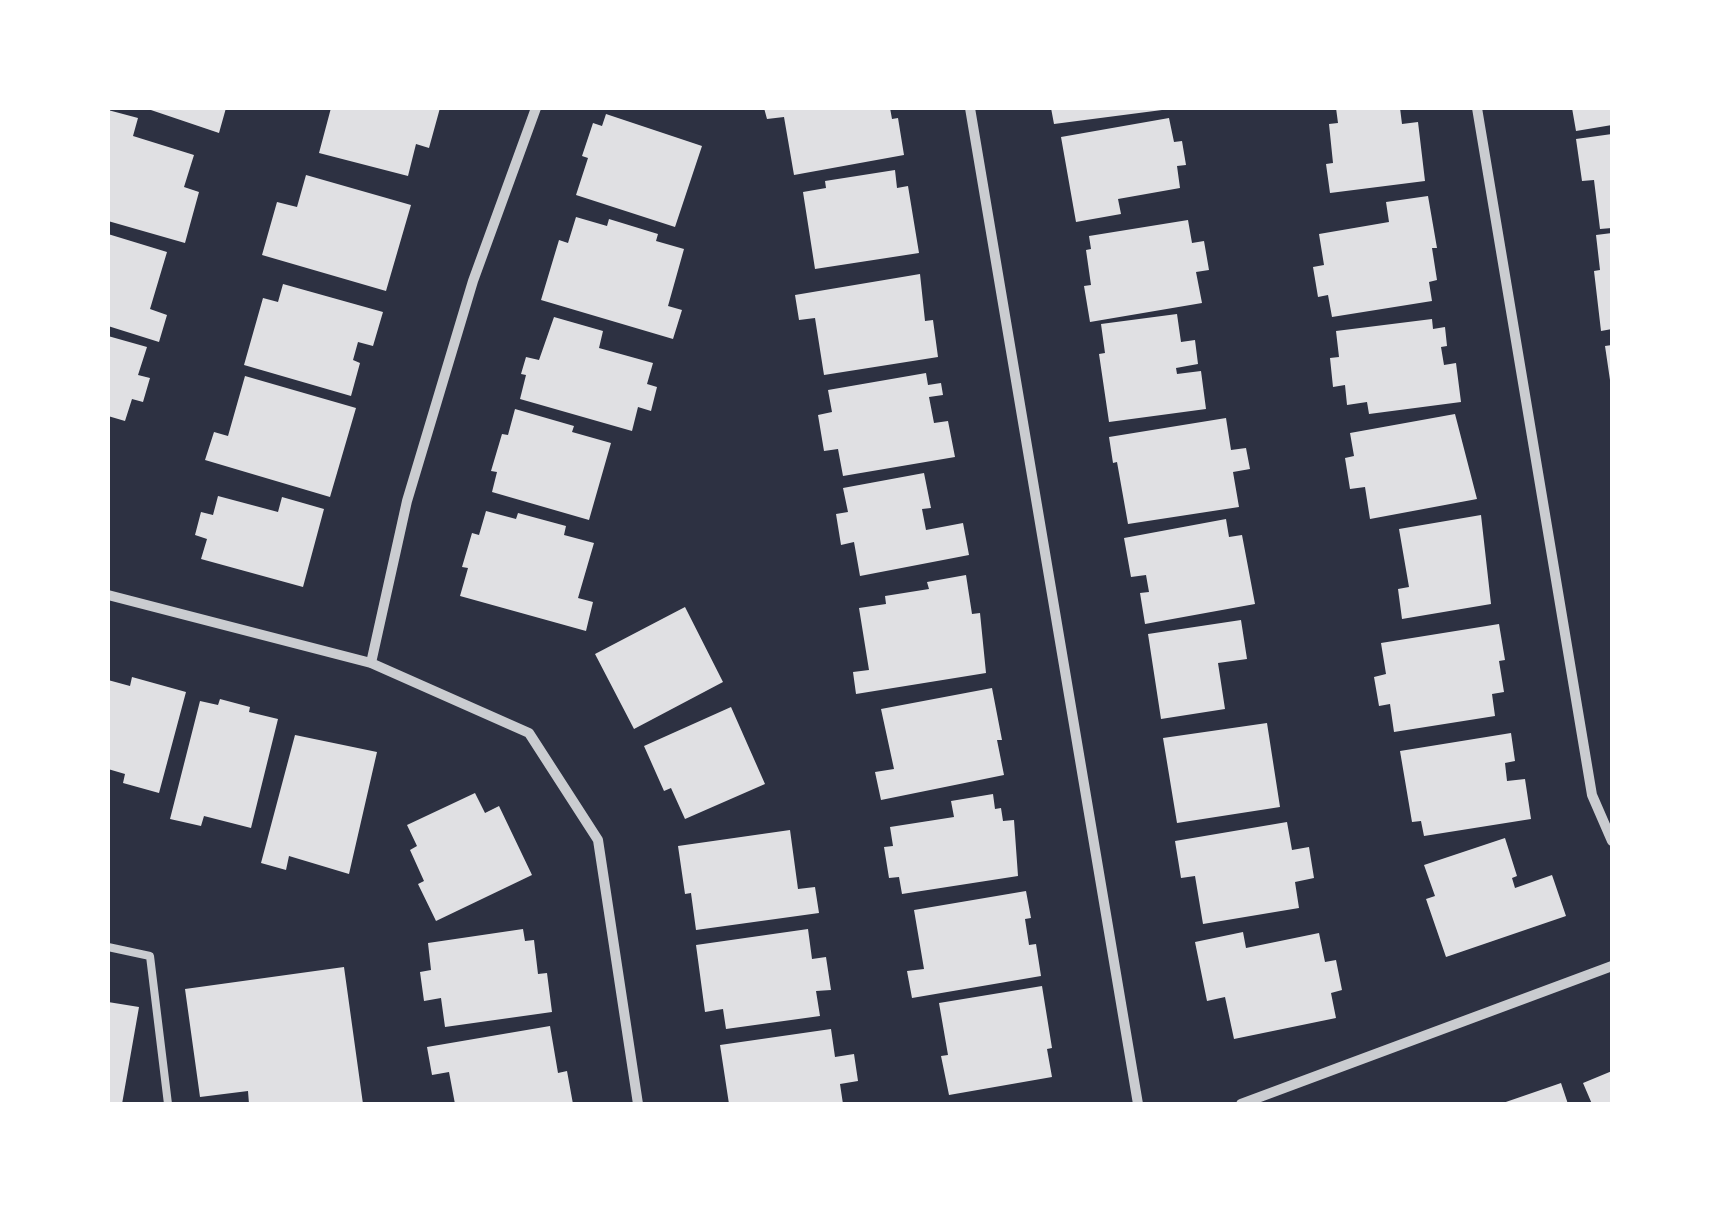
<!DOCTYPE html>
<html>
<head>
<meta charset="utf-8">
<style>
  body { margin:0 }
  #map { position:relative; width:1720px; height:1212px; overflow:hidden; background:#2d3142; font-family:"Varela Round",sans-serif }
  canvas { display:block }
  .frame { position:absolute; inset:0; border:110px solid #fff; pointer-events:none }
</style>
</head>
<body>
<div id="map">
<canvas width="1720" height="1212"></canvas>
<div class="frame"></div>
</div>
<script>
const ctx = document.querySelector('canvas').getContext('2d');
ctx.lineJoin = 'round';
function paint(path, color) { ctx.fillStyle = color; ctx.fill(path, 'evenodd'); }
function trace(path, color, width, dash) { ctx.strokeStyle = color; ctx.lineWidth = width; ctx.lineCap = dash ? 'butt' : 'round'; ctx.setLineDash(dash || []); ctx.stroke(path); }
paint(new Path2D(`
  M145 108H226L219 133Z
  M331 108H440L429 148 416 144 408 176 319 153Z
  M764 108H890L892 119 898 118 904 155 794 175 784 117 767 119Z
  M1051 108H1162V110L1054 124Z
  M1336 108H1400L1402 124 1418 122 1425 181 1330 193 1326 164 1333 163 1329 124 1338 123Z
  M1572 108H1612V125L1576 131Z
  M108 110 138 118 133 136 194 155 184 187 199 192 185 243 108 221Z
  M606 114 702 146 675 227 576 195 588 158 582 156 593 123 602 126Z
  M1169 118 1174 142 1182 141 1186 165 1177 166 1180 188 1118 199 1121 214 1076 222 1061 137Z
  M1612 134V228L1600 229 1594 180 1582 181 1576 139Z
  M895 170 897 188 908 186 919 253 815 269 803 192 826 188 825 181Z
  M306 175 411 205 386 291 262 255 277 202 297 207Z
  M1428 196 1437 248H1432L1437 280 1429 282 1432 301 1332 317 1328 295 1318 297 1313 267 1324 265 1319 234 1389 222 1386 202Z
  M576 217 607 226 609 219 658 234 656 241 684 249 668 306 682 310 673 339 541 300 559 240 568 243Z
  M1188 220 1192 243 1204 241 1209 270 1196 272 1202 303 1090 322 1084 286 1091 285 1086 250 1091 249 1089 236Z
  M1612 233V329L1601 331 1594 271 1600 270 1596 235Z
  M108 234 167 252 150 309 167 315 159 342 108 326Z
  M920 274 925 321 933 320 938 357 824 375 815 318 799 320 795 295Z
  M283 284 383 312 373 346 358 342 353 360 360 363 351 396 244 365 263 298 278 302Z
  M1177 314 1181 342 1195 340 1198 364 1176 368 1177 374 1201 371 1206 409 1109 422 1099 354 1105 353 1101 324Z
  M554 317 603 331 599 348 653 363 647 384 657 387 651 411 638 407 632 431 520 399 526 375 521 374 526 357 539 360Z
  M1432 319 1433 329 1445 327 1447 346 1441 347 1444 365 1456 363 1461 402 1369 414 1367 402 1347 405 1345 385 1333 387 1330 358 1339 357 1336 331Z
  M108 336 147 347 138 375 150 378 143 402 132 399 125 421 108 416Z
  M1612 345V380H1610L1605 346Z
  M926 373 928 385 941 383 943 395 929 397 934 423 948 421 955 457 843 476 838 449 824 451 818 415 832 412 828 390Z
  M245 376 356 408 330 497 205 460 214 432 228 436Z
  M515 409 574 426 572 432 611 443 589 520 492 492 497 472 491 471 502 434 508 435Z
  M1455 414 1477 499 1370 519 1365 487 1350 489 1345 458 1354 456 1350 433Z
  M1226 418 1231 450 1246 448 1250 469 1233 472 1239 507 1128 524 1117 462 1113 463 1109 437Z
  M924 473 931 508 922 509 926 530 963 523 969 555 860 576 854 542 841 545 836 514 848 512 843 488Z
  M218 496 278 512 282 497 324 509 303 587 201 559 207 539 195 535 201 512 213 515Z
  M486 511 516 519 518 513 566 526 564 535 594 543 578 598 593 602 586 631 460 596 468 568 462 567 472 533 479 535Z
  M1481 515 1491 604 1402 619 1398 589 1409 587 1399 529Z
  M1226 519 1229 537 1242 535 1255 604 1145 624 1140 593 1149 592 1146 575 1131 577 1124 538Z
  M966 575 972 614 980 613 986 673 856 694 853 672 869 670 859 608 886 604 885 596 929 589 927 582Z
  M685 607 723 682 634 729 595 654Z
  M1241 620 1247 659 1218 663 1225 709 1161 719 1148 634Z
  M1499 624 1505 660 1499 661 1504 692 1492 694 1495 716 1394 732 1390 704 1379 706 1374 677 1386 674 1381 643Z
  M132 677 186 692 159 793 123 783 125 774 108 769V680L130 686Z
  M992 688 1002 740H997L1004 775 881 800 875 772 894 769 881 709Z
  M220 699 250 707 249 712 278 719 251 828 204 816 201 826 170 819 200 701 218 705Z
  M731 707 765 784 685 819 671 788 664 791 644 746Z
  M1267 723 1280 807 1177 823 1163 738Z
  M1511 733 1515 761 1505 763 1507 781 1525 779 1531 819 1424 836 1421 821 1412 822 1400 751Z
  M295 735 377 752 349 874 289 856 286 870 261 863Z
  M475 793 485 813 499 806 532 875 436 921 418 884 424 881 410 850 417 846 407 825Z
  M993 794 995 809 1001 808 1003 821 1014 820 1018 876 902 894 899 877 889 878 884 847 893 846 890 827 954 817 951 801Z
  M1287 822 1292 850 1309 847 1314 878 1295 882 1299 908 1203 924 1195 876 1181 878 1175 841Z
  M790 830 798 889 815 887 819 913 696 930 691 893 685 894 678 846Z
  M1505 838 1517 876 1512 878 1515 888 1552 875 1566 916 1446 957 1426 899 1435 896 1424 865Z
  M1026 891 1031 918 1025 919 1029 945 1036 944 1041 976 912 998 907 971 924 969 914 910Z
  M523 929 525 941 534 940 538 974 547 973 552 1012 445 1027 441 998 424 1001 420 972 431 970 428 943Z
  M808 929 812 959 826 957 831 990 816 991 820 1016 726 1029 723 1009 705 1012 696 945Z
  M1243 932 1246 948 1319 933 1325 962 1336 960 1342 990 1331 993 1336 1018 1234 1039 1225 997 1207 1001 1195 942Z
  M344 967 363 1104H249L248 1091 200 1097 185 989Z
  M1042 986 1052 1048 1047 1049 1052 1077 949 1095 941 1056 948 1055 939 1003Z
  M108 1002 139 1007 122 1104H108Z
  M550 1026 558 1073 567 1071 573 1104H455L449 1072 432 1075 427 1047Z
  M831 1029 835 1057 854 1054 858 1081 840 1084 843 1104H729L720 1045Z
  M1612 1071V1104H1592L1583 1083Z
  M1561 1083 1568 1104H1500Z`), '#e0e0e3');
trace(new Path2D(`
  M108 947 150 956 168 1104`), '#caccd0', 8);
trace(new Path2D(`
  M970 108 1138 1104
  M1477 108 1592 795 1612 841
  M108 595 371 663 529 733 598 840 638 1104
  M371 663 407 501 473 281 536 108
  M1241 1104 1612 966`), '#caccd0', 10);
</script>
</body>
</html>
